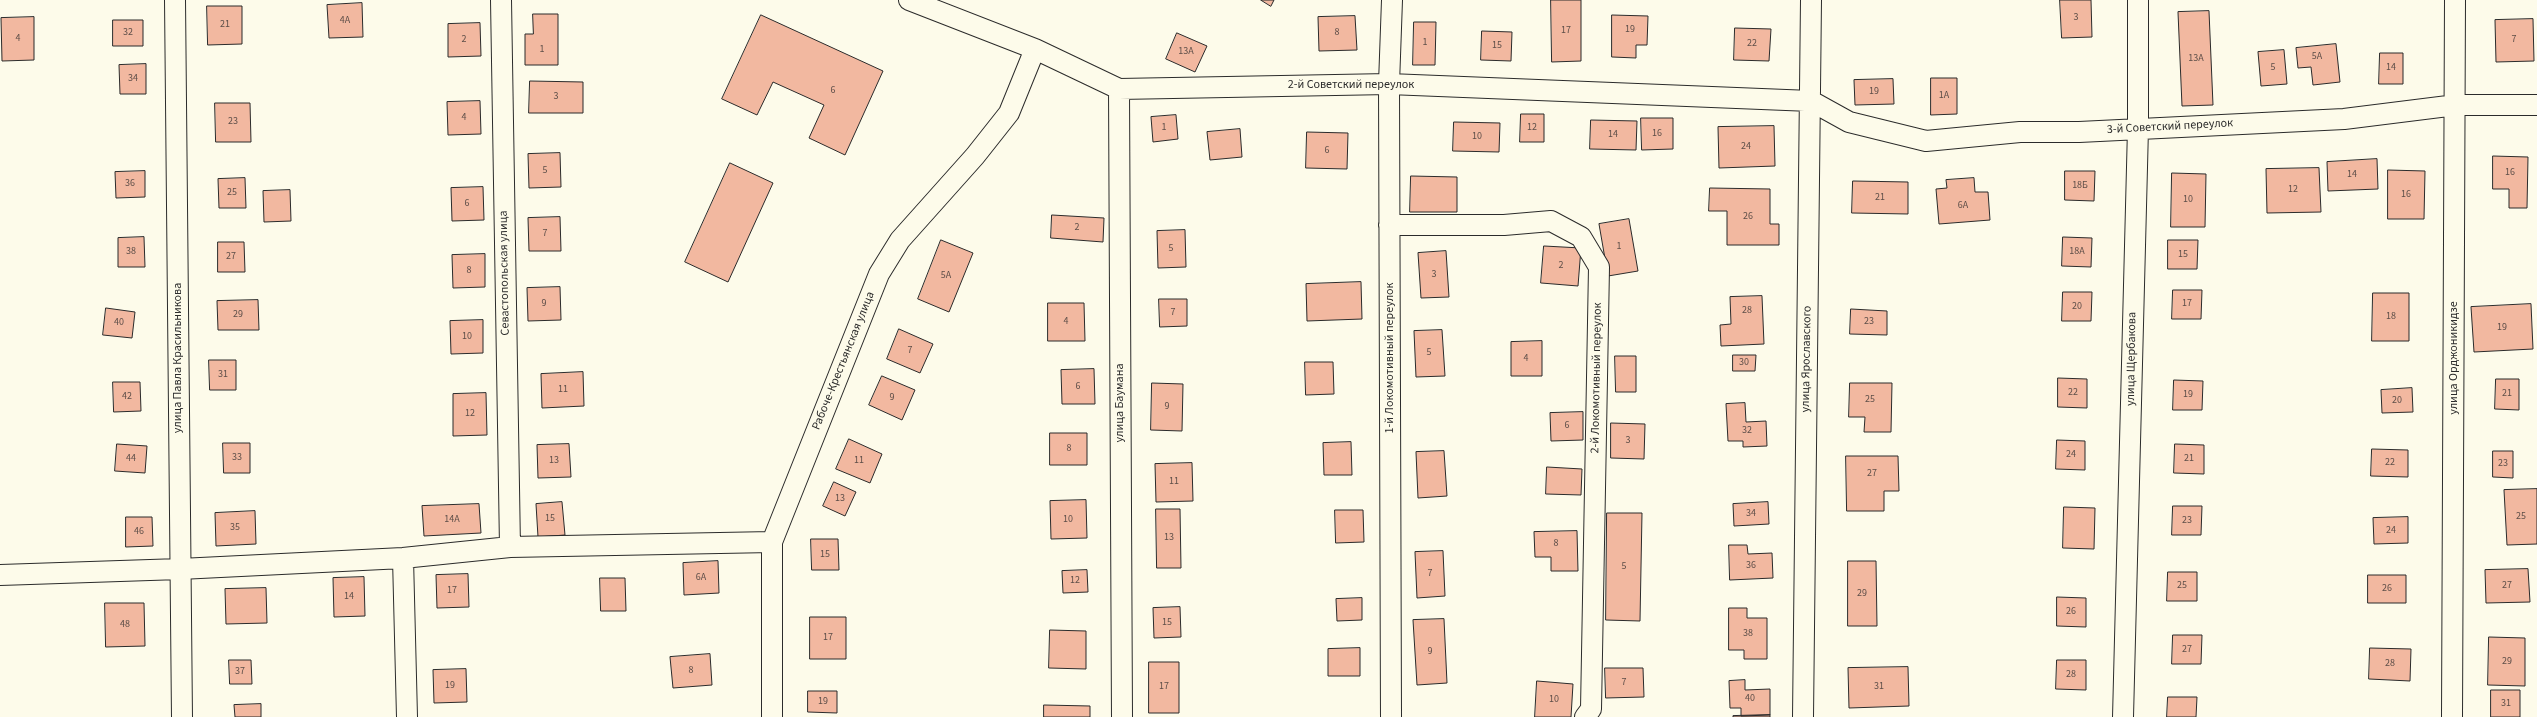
<!DOCTYPE html>
<html>
<head>
<meta charset="utf-8">
<style>
  body { margin:0 }
  canvas { display:block; background:#fdfbea }
</style>
</head>
<body>
<canvas width="2537" height="717"></canvas>
<script>
const ctx = document.querySelector('canvas').getContext('2d');
ctx.lineJoin = 'round';
function paint(path, color) { ctx.fillStyle = color; ctx.fill(path, 'evenodd'); }
function trace(path, color, width, dash) { ctx.strokeStyle = color; ctx.lineWidth = width; ctx.lineCap = dash ? 'butt' : 'round'; ctx.setLineDash(dash || []); ctx.stroke(path); }
function write(font, color, halo, rows, align = 'center') {
  ctx.font = font + ' "Source Sans 3",sans-serif'; ctx.lineWidth = 4; ctx.setLineDash([]); ctx.textBaseline = 'middle'; ctx.strokeStyle = halo; ctx.fillStyle = color; for (const [text, x, y, turn = 0] of rows) {
    ctx.save(); ctx.translate(x, y); ctx.rotate((+turn || 0) * Math.PI / 180); ctx.textAlign = isNaN(turn) ? turn : align; if (halo) ctx.strokeText(text, 0, 0); ctx.fillText(text, 0, 0); ctx.restore();
  }
}
const building = new Path2D(`
  M1261 0H1274L1271 6Z
  M1551 0H1581V61L1552 62Z
  M2060 0H2091L2092 37 2062 38Z
  M362 3 363 37 329 38 327 5Z
  M207 6H242V44L208 45Z
  M2209 11 2213 105 2182 106 2178 12Z
  M533 14H558V65H525V34H533Z
  M761 15 883 71 845 155 809 138 824 105 773 82 757 115 722 99Z
  M1612 15 1648 16 1647 45H1636V58L1612 57Z
  M1355 16 1357 50 1319 51 1318 17Z
  M34 17V60L2 61 1 18Z
  M2533 19 2534 61 2496 62 2495 20Z
  M113 20H143V46H113Z
  M1414 22H1436L1435 65H1413Z
  M480 23 481 56 448 57V24Z
  M1735 28 1771 29 1769 61 1734 60Z
  M1482 31 1512 32 1511 61 1481 60Z
  M1177 33 1207 46 1195 72 1166 59Z
  M2336 44 2340 82 2313 85 2311 67 2298 68 2296 48Z
  M2284 50 2287 84 2261 86 2258 52Z
  M2380 53H2403V84H2379Z
  M146 64V94H120L119 65Z
  M1931 78H1957V114L1931 115Z
  M1893 79 1894 104 1855 105 1854 80Z
  M530 81 583 82V113H529Z
  M480 101 481 134 448 135 447 102Z
  M215 103H250L251 142H216Z
  M1521 114H1544V142H1520Z
  M1176 115 1178 139 1153 142 1151 117Z
  M1641 118H1673V149L1642 150Z
  M1591 120 1637 121 1636 150 1590 149Z
  M1454 122 1500 123 1499 152 1453 151Z
  M1774 126 1775 166 1719 168 1718 127Z
  M1240 129 1242 157 1210 160 1207 132Z
  M1307 132 1348 133 1347 169 1306 168Z
  M560 153 561 187 529 188 528 154Z
  M2493 156 2528 157 2527 208H2509V189H2493Z
  M2377 159 2378 189 2328 191 2327 162Z
  M730 163 773 183 728 282 685 262Z
  M2319 168 2321 212 2267 213 2266 169Z
  M2388 170 2425 171 2424 219H2388Z
  M145 171V197L116 198 115 172Z
  M2065 171H2095L2094 201 2065 200Z
  M2172 173 2206 174 2205 227H2171Z
  M1411 176 1457 177V212H1410Z
  M245 178 246 208H219L218 179Z
  M1974 178 1975 192H1988L1990 220 1939 224 1936 189 1947 188 1946 180Z
  M1853 181 1908 182V214L1852 213Z
  M483 187 484 220 452 221 451 188Z
  M1710 188 1770 189V224H1779V245H1727V211H1709Z
  M290 190 291 221 264 222 263 191Z
  M1052 215 1104 218 1103 242 1051 238Z
  M560 217 561 251H529L528 218Z
  M1629 219 1638 271 1608 276 1599 224Z
  M1185 230 1186 267 1158 268 1157 231Z
  M144 237 145 267H118V238Z
  M2063 237 2092 238 2091 267 2062 266Z
  M941 240 973 253 949 312 918 299Z
  M2168 240H2198L2197 269H2168Z
  M218 242H244L245 272H218Z
  M1544 246 1581 248 1578 286 1541 283Z
  M1446 251 1449 297 1421 298 1418 253Z
  M485 254V287L453 288 452 255Z
  M1361 282 1362 319 1307 321 1306 284Z
  M560 287 561 320 528 321 527 288Z
  M2173 290H2202L2201 319H2172Z
  M2063 292H2092L2091 321H2062Z
  M2373 293H2409V341H2372Z
  M1762 296 1764 344 1721 346 1720 325 1731 324 1730 297Z
  M1159 299H1187V326L1160 327Z
  M258 300 259 330H218L217 301Z
  M1048 303H1084L1085 341H1048Z
  M2531 304 2533 349 2474 352 2471 307Z
  M106 308 135 312 132 338 103 335Z
  M1851 309 1887 311V335L1850 334Z
  M483 320V353L451 354 450 321Z
  M899 329 933 344 920 373 887 359Z
  M1442 330 1445 376 1416 377 1414 331Z
  M1542 341V376H1511V342Z
  M1733 355H1756L1755 371H1733Z
  M1615 356H1636V392H1616Z
  M209 360H236V390H210Z
  M1305 362H1333L1334 394 1306 395Z
  M1094 369 1095 404H1062L1061 370Z
  M583 372 584 406 542 408 541 374Z
  M882 376 915 390 902 420 869 405Z
  M2058 378 2087 379V408L2058 407Z
  M2496 379H2519V410L2495 409Z
  M2174 380 2203 381 2202 410H2173Z
  M113 382H140L141 411 114 412Z
  M1152 383 1183 384 1182 431 1151 430Z
  M1850 383H1892L1891 432H1864L1865 417H1849Z
  M2412 388 2413 412 2382 413 2381 390Z
  M486 393 487 435 453 436V394Z
  M1745 403 1746 422 1766 421 1767 446 1743 447V441H1728L1726 404Z
  M1583 412V440L1551 441 1550 413Z
  M1611 423 1645 424 1644 459 1611 458Z
  M1050 433H1087V465H1050Z
  M849 439 882 454 870 483 836 469Z
  M2057 440 2085 441V470L2056 469Z
  M1351 442 1352 475H1324L1323 443Z
  M223 443H250V473H224Z
  M117 444 147 446 145 473 115 471Z
  M569 444 571 477 538 478 537 445Z
  M2175 444 2204 445V474L2174 473Z
  M2372 449 2408 450V477L2371 476Z
  M1444 451 1447 496 1418 498 1416 452Z
  M2493 451H2513V478L2493 477Z
  M1846 456H1898L1899 491H1884V511H1847Z
  M1192 463 1193 501 1156 502 1155 464Z
  M1547 467 1582 469 1581 495 1546 494Z
  M834 482 856 492 845 516 823 506Z
  M2537 489V544L2507 545 2504 490Z
  M1086 500 1087 538 1051 539 1050 501Z
  M562 502 565 535 538 537 536 504Z
  M1768 502 1769 524 1734 526 1733 504Z
  M479 504 481 533 424 536 422 506Z
  M2173 506H2202L2201 535H2172Z
  M2064 507 2095 508 2094 549 2063 548Z
  M1156 509H1180L1181 568H1157Z
  M1335 510H1363L1364 542 1336 543Z
  M255 511 256 544 216 546 215 513Z
  M1607 513H1642L1640 621 1606 620Z
  M126 517H152L153 546 126 547Z
  M2408 517V543L2374 544 2373 518Z
  M1577 531 1578 571H1551V557H1535L1534 532Z
  M811 539H838L839 570H812Z
  M1729 545H1747L1748 554 1772 553 1773 578 1730 580Z
  M1443 551 1445 596 1417 598 1415 552Z
  M718 561 719 593 684 595 683 563Z
  M1848 561H1876L1877 626H1848Z
  M2528 569 2530 602 2486 603 2485 570Z
  M1087 570 1088 592 1063 593 1062 571Z
  M2168 572H2197V601H2167Z
  M468 574 469 607 437 608 436 575Z
  M2368 575H2406V603H2368Z
  M364 577 365 616 334 617 333 578Z
  M600 578H625L626 611H601Z
  M266 588 267 623 226 624 225 589Z
  M2057 597 2086 598V627L2057 626Z
  M1362 598V620L1337 621 1336 599Z
  M105 603H144L145 646 106 647Z
  M1180 607 1181 637 1154 638 1153 608Z
  M1729 608H1747V618H1767V659H1744V650H1729Z
  M810 617H846V659H810Z
  M1444 619 1447 683 1417 685 1413 620Z
  M1050 630 1086 631V669L1049 668Z
  M2173 635H2202L2201 664H2172Z
  M2489 637 2525 638V686L2488 685Z
  M1360 648V676H1328V649Z
  M2370 648 2411 649 2410 681 2369 679Z
  M710 654 712 685 673 688 670 657Z
  M229 660H251L252 684H230Z
  M2057 660H2086V690L2056 689Z
  M1149 662H1179V713H1149Z
  M1908 667 1909 706 1849 708 1848 668Z
  M1605 668H1643L1644 697 1606 698Z
  M466 669 467 702 434 703 433 670Z
  M1745 680V690L1770 689V715L1741 716V708H1730L1729 681Z
  M1537 681 1573 684 1571 717H1535Z
  M2491 690H2520V717H2491Z
  M808 691H837V713L808 712Z
  M2168 697H2197L2196 717H2167Z
  M261 704V717H235L234 705Z
  M1044 705 1090 706V717H1044Z
  M1770 715V717H1733V716Z`);
paint(building, '#f2b8a0');
trace(building, '#2b2b2b', 1);
const street = new Path2D(`
  M175 0 182 717
  M501 0 510 547
  M909 0 1035 49 1119 89 1389 84 1811 101 1849 122 1926 141 2020 132H2079L2344 119 2456 105H2537
  M1119 89 1122 717
  M1389 225H1504L1551 221 1581 237 1599 267 1591 709 1585 717
  M403 558 407 717
  M0 575 180 569 403 558 510 547 772 542
  M772 717V542L879 274 900 240 975 156 1009 113 1035 49
  M1391 717 1389 84 1392 0
  M1803 717 1811 0
  M2123 717 2138 128V0
  M2452 717 2455 0`);
trace(street, '#2b2b2b', 22);
trace(street, '#fdfbea', 20);
write('10px', '#5d4e48', null, [
  ["3",2076,18],
  ["4А",345,21],
  ["21",225,25],
  ["19",1630,30],
  ["17",1566,31],
  ["32",128,33],
  ["8",1337,33],
  ["4",18,39],
  ["2",464,40],
  ["7",2514,40],
  ["1",1425,43],
  ["22",1752,44],
  ["15",1497,46],
  ["1",542,50],
  ["13А",1186,52],
  ["5А",2317,57],
  ["13А",2196,59],
  ["5",2273,68],
  ["14",2391,68],
  ["34",133,79],
  ["6",833,91],
  ["19",1874,92],
  ["1А",1944,96],
  ["3",556,97],
  ["4",464,118],
  ["23",233,122],
  ["1",1164,128],
  ["12",1532,128],
  ["16",1657,134],
  ["14",1613,135],
  ["10",1477,137],
  ["24",1746,147],
  ["6",1327,151],
  ["5",545,171],
  ["16",2510,173],
  ["14",2352,175],
  ["36",130,184],
  ["18Б",2080,186],
  ["12",2293,190],
  ["25",232,193],
  ["16",2406,195],
  ["21",1880,198],
  ["10",2188,200],
  ["6",467,204],
  ["6А",1963,206],
  ["26",1748,217],
  ["2",1077,228],
  ["7",545,234],
  ["1",1619,247],
  ["5",1171,249],
  ["38",131,252],
  ["18А",2077,252],
  ["15",2183,255],
  ["27",231,257],
  ["2",1561,266],
  ["8",469,271],
  ["3",1434,275],
  ["5А",946,276],
  ["9",544,304],
  ["17",2187,304],
  ["20",2077,307],
  ["28",1747,311],
  ["7",1173,313],
  ["29",238,315],
  ["18",2391,317],
  ["4",1066,322],
  ["23",1869,322],
  ["40",119,323],
  ["19",2502,328],
  ["10",467,337],
  ["7",910,351],
  ["5",1429,353],
  ["4",1526,359],
  ["30",1744,363],
  ["31",223,375],
  ["6",1078,387],
  ["11",563,390],
  ["22",2073,393],
  ["21",2507,394],
  ["19",2188,395],
  ["42",127,397],
  ["9",892,398],
  ["25",1870,400],
  ["20",2397,401],
  ["9",1167,407],
  ["12",470,414],
  ["6",1567,426],
  ["32",1747,431],
  ["3",1628,441],
  ["8",1069,449],
  ["24",2071,455],
  ["33",237,458],
  ["44",131,459],
  ["21",2189,459],
  ["13",554,461],
  ["11",859,461],
  ["22",2390,463],
  ["23",2503,464],
  ["27",1872,474],
  ["11",1174,482],
  ["13",840,499],
  ["34",1751,514],
  ["25",2521,517],
  ["15",550,519],
  ["14А",452,520],
  ["10",1068,520],
  ["23",2187,521],
  ["35",235,528],
  ["24",2391,531],
  ["46",139,532],
  ["13",1169,538],
  ["8",1556,544],
  ["15",825,555],
  ["36",1751,566],
  ["5",1624,567],
  ["7",1430,574],
  ["6А",701,578],
  ["12",1075,581],
  ["25",2182,586],
  ["27",2507,586],
  ["26",2387,589],
  ["17",452,591],
  ["29",1862,594],
  ["14",349,597],
  ["26",2071,612],
  ["15",1167,623],
  ["48",125,625],
  ["38",1748,634],
  ["17",828,638],
  ["27",2187,650],
  ["9",1430,652],
  ["29",2507,662],
  ["28",2390,664],
  ["8",691,671],
  ["37",240,672],
  ["28",2071,675],
  ["7",1624,683],
  ["19",450,686],
  ["17",1164,687],
  ["31",1879,687],
  ["40",1750,699],
  ["10",1554,700],
  ["19",823,702],
  ["31",2506,704]
]);
write('12px', '#2b2b2b', '#fdfbea', [
  ["2-й Советский переулок",1351,85],
  ["3-й Советский переулок",2170,127,-3],
  ["Севастопольская улица",505,273,-91],
  ["улица Павла Красильникова",178,358,-90],
  ["1-й Локомотивный переулок",1390,358,-90],
  ["улица Орджоникидзе",2454,358,-90],
  ["улица Ярославского",1807,359,-89],
  ["улица Щербакова",2132,359,-89],
  ["Рабоче-Крестьянская улица",844,361,-68],
  ["2-й Локомотивный переулок",1597,378,-89],
  ["улица Баумана",1120,403,-90]
]);
</script>
</body>
</html>
